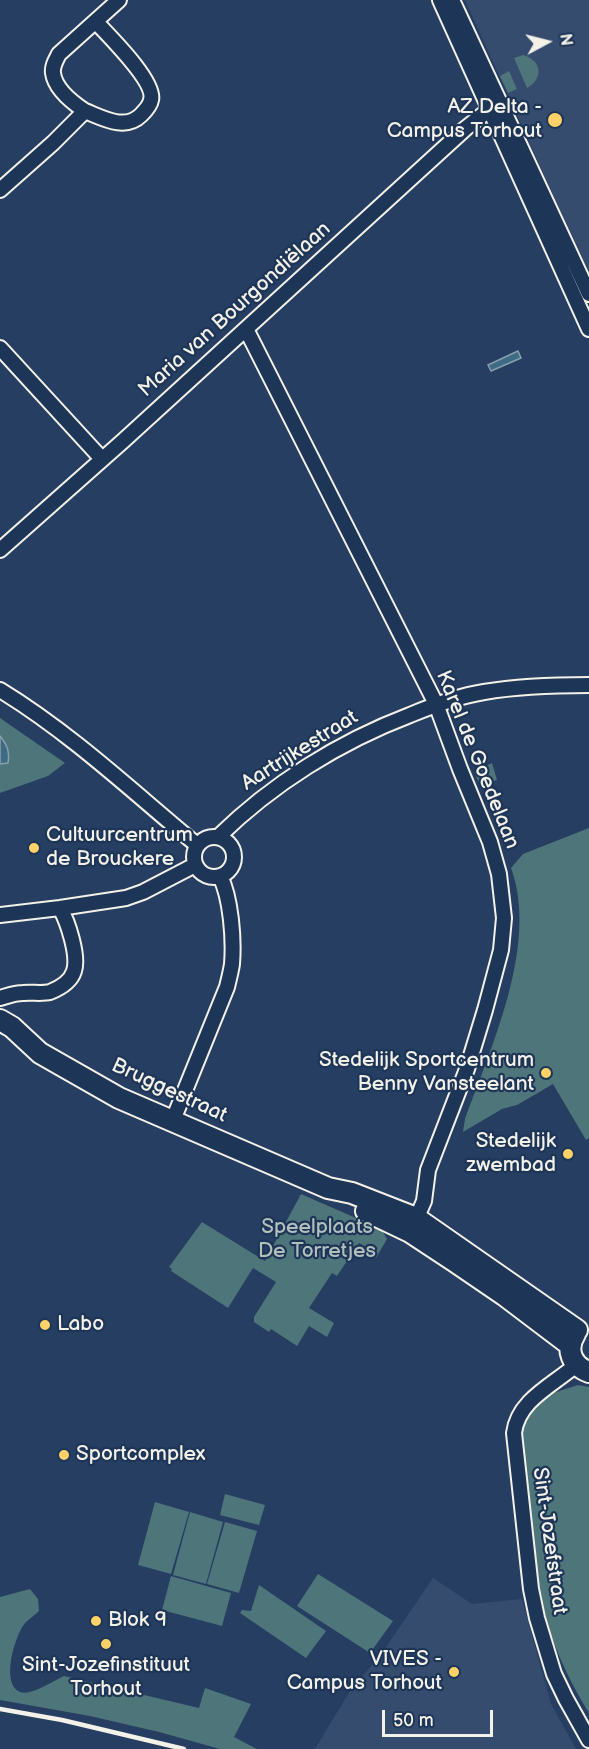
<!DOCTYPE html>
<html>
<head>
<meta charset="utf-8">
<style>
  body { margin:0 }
  #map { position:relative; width:589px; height:1749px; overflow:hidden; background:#263e61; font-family:"Balsamiq Sans",sans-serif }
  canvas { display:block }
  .north { position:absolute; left:517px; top:12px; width:60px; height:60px; -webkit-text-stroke:4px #1d3557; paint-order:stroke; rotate:83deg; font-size:16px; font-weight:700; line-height:24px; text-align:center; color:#f4f1e8 }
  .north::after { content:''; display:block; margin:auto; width:21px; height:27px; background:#f4f1e8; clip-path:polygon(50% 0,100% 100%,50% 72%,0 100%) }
  .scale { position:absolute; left:382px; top:1710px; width:111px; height:27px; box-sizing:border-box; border:3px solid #f4f1e8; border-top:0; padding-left:8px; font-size:18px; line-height:21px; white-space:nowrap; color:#f4f1e8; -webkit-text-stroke:4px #1d3557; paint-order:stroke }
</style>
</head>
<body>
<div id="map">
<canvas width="589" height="1749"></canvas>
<div class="north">N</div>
<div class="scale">50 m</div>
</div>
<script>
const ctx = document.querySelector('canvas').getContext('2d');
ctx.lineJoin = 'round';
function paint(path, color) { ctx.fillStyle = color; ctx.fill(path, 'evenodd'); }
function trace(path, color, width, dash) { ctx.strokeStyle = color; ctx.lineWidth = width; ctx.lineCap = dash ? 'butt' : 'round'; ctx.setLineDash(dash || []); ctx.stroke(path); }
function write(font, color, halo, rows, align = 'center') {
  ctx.font = font + ' "Balsamiq Sans",sans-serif'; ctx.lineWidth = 4.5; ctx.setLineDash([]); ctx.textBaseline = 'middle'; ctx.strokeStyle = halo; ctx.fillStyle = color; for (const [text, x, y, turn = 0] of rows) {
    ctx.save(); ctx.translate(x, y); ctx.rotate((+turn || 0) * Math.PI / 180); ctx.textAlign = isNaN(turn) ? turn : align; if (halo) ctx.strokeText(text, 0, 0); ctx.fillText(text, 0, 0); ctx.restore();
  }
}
paint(new Path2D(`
  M465 0H589V271L558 206Z
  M433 1578 472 1604 522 1599 551 1704 576 1749H315L350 1691 382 1653Z`), '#354c6f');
paint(new Path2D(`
  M523 55C542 60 544 79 527 88L514 58Z
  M509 71 517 89 508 93 500 76Z
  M0 718 65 763 48 776 0 793Z
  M492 763 497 780 480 785 474 772Z
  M589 828V1138L586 1140 553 1084 517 1105 502 1109 463 1132 465 1119C491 1047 539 944 511 868L523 854Z
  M301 1194 381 1229 387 1239 376 1258 370 1254 372 1251 359 1243 337 1276 332 1273 309 1308 334 1323 327 1337 309 1326 297 1346 271 1329 269 1332 254 1322V1317L276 1282 253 1268 228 1308 171 1271 172 1269 169 1267 202 1222 265 1261Z
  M578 1385 589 1387V1713C566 1676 547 1633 539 1589 532 1545 527 1500 521 1456V1425L535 1404 550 1394Z
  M225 1494 265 1505 259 1525 220 1515Z
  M155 1502 189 1512 171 1574 138 1565Z
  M190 1512 223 1522 206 1584 173 1575Z
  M225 1522 257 1531 239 1593 207 1584Z
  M318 1574 393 1621 370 1653 297 1606Z
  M171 1576 231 1593 222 1626 162 1610Z
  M259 1585 326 1631 306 1658 240 1613 242 1610 251 1611Z
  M30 1589 38 1599 39 1611C35 1615 29 1619 25 1623 15 1635 0 1684 20 1692 31 1696 53 1681 64 1676L199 1708 205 1688 251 1704 234 1737 257 1749H220L159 1732 90 1716 0 1700V1597Z`), '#4e7579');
const water = new Path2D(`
  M518 351 521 358 491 371 488 365Z
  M0 736C7 745 10 751 8 763L0 764Z`);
paint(water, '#3f6a84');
trace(water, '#87a0ac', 1.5);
const street = new Path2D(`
  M440 0 589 329
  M452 0 589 294
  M85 111C73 103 55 89 53 73 52 66 56 60 59 54L119 0
  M0 190 53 143 85 111C103 118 125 131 141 115 145 111 150 106 151 100 156 82 109 36 96 22
  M246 329 436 704 460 769 490 842 499 874 504 918 501 950 485 1010 467 1069 428 1170 424 1201 414 1224
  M0 348 102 459
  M0 550 123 441 466 128 490 109 501 103
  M0 690C72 734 133 792 197 845
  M194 857a20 20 0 1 1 40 0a20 20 0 1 1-40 0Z
  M218 837C272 784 339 742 410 715 434 705 459 696 484 692 519 686 554 685 589 685
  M0 915 60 908 126 898 143 892 195 865
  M0 998C7 996 15 993 23 993 31 992 42 994 50 992 60 988 71 981 74 971 79 956 68 922 60 908
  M173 1120 227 987C229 979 231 971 232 964 234 939 231 898 220 876
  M576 1365C553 1385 518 1400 514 1433L531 1589 537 1618 554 1674 566 1699 589 1740`);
const secondary = new Path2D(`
  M0 1020 12 1027 40 1053 119 1098 328 1188 352 1193 416 1218 577 1330
  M366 1211 410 1232 454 1261 504 1295 570 1345
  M575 1334C565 1350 572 1366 589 1372`);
trace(street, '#f4f1e8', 18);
trace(secondary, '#f4f1e8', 24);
trace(street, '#1d3557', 14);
trace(secondary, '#1d3557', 20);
trace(new Path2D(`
  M0 1709 62 1720 184 1749`), '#f4f1e8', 4.5);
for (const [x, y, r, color] of [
  [555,120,8,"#ffd166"],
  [34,848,6,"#ffd166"],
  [546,1073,6,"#ffd166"],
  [568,1154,6,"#ffd166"],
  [45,1325,6,"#ffd166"],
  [64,1455,6,"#ffd166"],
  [96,1621,6,"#ffd166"],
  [106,1644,6,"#ffd166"],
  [454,1672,6,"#ffd166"]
]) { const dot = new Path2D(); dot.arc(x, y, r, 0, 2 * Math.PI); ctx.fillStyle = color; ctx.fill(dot); trace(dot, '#1d3557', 2); }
write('21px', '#f4f1e8', '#1d3557', [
  ["AZ Delta -",542,108],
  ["Campus Torhout",542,132],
  ["Cultuurcentrum",46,836,"left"],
  ["de Brouckere",46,860,"left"],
  ["Stedelijk Sportcentrum",534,1061],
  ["Benny Vansteelant",534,1085],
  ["Stedelijk",556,1142],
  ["zwembad",556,1166],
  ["Labo",57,1325,"left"],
  ["Sportcomplex",76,1455,"left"],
  ["Blok 9",108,1621,"left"],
  ["VIVES -",442,1660],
  ["Campus Torhout",442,1684],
  ["Sint-Jozefinstituut",106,1666,"center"],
  ["Torhout",106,1690,"center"]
], 'right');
write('21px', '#f4f1e8', '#1d3557', [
  ["Maria van Bourgondiëlaan",235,310,-42],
  ["Aartrijkestraat",300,751,-32],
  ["Karel de Goedelaan",477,760,68],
  ["Bruggestraat",169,1091,25],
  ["Sint-Jozefstraat",549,1541,82]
]);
write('21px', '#b2bfbc', '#1d3557', [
  ["Speelplaats",317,1228],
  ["De Torretjes",317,1252]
]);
</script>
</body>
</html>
